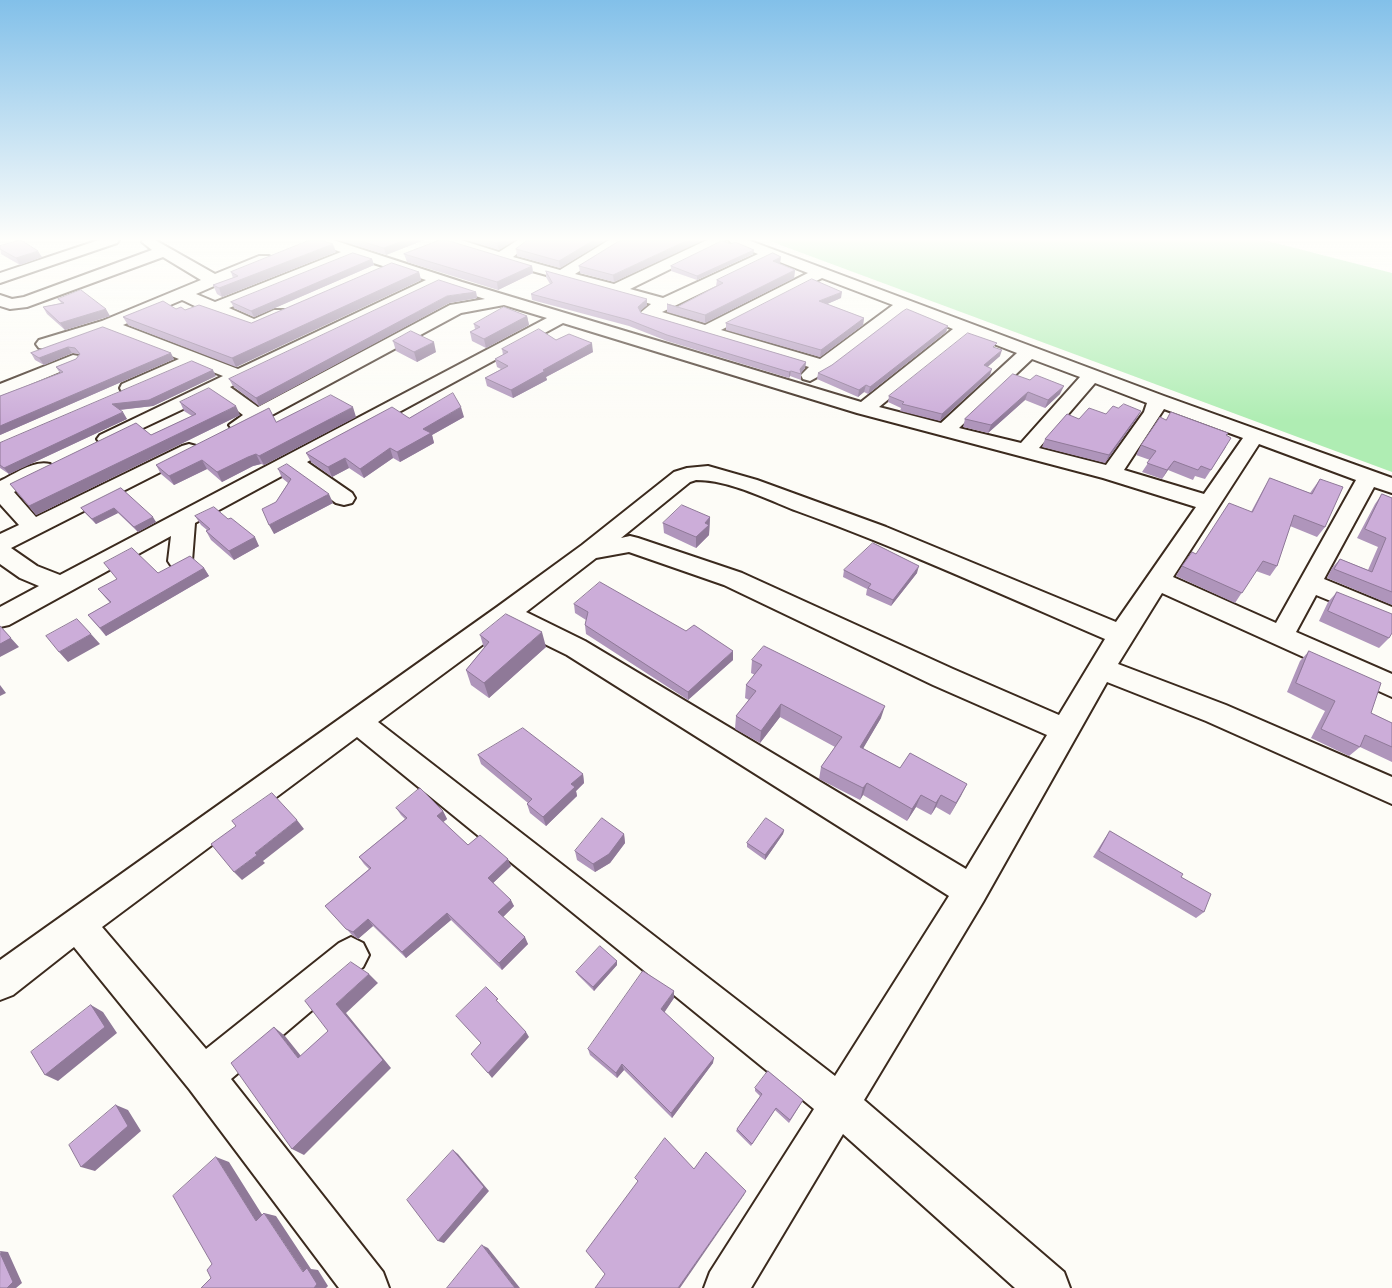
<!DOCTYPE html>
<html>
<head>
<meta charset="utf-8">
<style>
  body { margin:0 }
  canvas { display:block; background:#fdfcf7 }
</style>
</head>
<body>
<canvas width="1392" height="1288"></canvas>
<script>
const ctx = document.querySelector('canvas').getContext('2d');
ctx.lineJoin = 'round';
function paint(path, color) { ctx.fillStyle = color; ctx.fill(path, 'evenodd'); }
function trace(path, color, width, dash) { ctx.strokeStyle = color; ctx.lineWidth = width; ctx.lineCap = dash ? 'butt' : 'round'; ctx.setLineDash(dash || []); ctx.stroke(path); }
paint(new Path2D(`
  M767 240H1264L1392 273V472Z`), '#afedb3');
const street = new Path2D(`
  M99 240H119L117 243 0 283V273Z
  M143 240H155L215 274 259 256H269L272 259 269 262 196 294 215 302 341 252 315 243 313 240H333L462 282 861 402 953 329 907 311 830 370 810 381 803 379 801 375 809 367 642 317 640 313 651 304 496 261 443 243 441 240H461L499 252 518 240H534L513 257 560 270 609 240H626L624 243 575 274 614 284 707 240H725L723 243 630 289 663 298 758 254 731 243 729 240H748L1164 396 1392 478V493L1374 487 1324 579 1392 607V626L1316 595 1296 632 1392 674V697L1162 593 1118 664 1226 705 1392 777V804L1206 721 1107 682 983 902 864 1100 1064 1272 1070 1288H1015L843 1134 751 1288H704L710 1272 814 1109 357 737 102 927 206 1049 339 943 351 937 363 943 369 955 363 967 231 1079 383 1272 389 1288H339L190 1090 74 947 13 995 0 1000V960L497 607 582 545 674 472 687 468 708 466 757 480 886 527 1116 622 1196 507 1103 478 857 413 563 323 307 462 352 493 355 498 352 503 344 505 336 503 291 471 195 523 192 561 188 567 180 569 172 567 168 561 171 536 9 625 0 627V607L39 586 20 578 0 564V534L19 525 0 504V481C15 474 33 460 50 464L53 469 50 474 14 492 36 517 182 446 189 444 196 446 199 450 196 454 11 548 37 566 60 575 547 318 504 305 461 313 246 429 239 431 232 429 229 425 243 415 215 394 107 445 100 443 97 439 100 435 223 376 195 365 129 394 122 392 120 388 122 384 179 359 107 331 45 349 39 348 36 344 39 340 102 321 201 280 163 257 27 307 10 309 0 306V295L12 299 24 297 152 250 142 242ZM355 257 426 280 238 369 123 325 182 300C196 306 240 329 253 330 263 330 277 321 286 318L288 314 286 310H274L254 319 229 308ZM772 259 808 273 705 325 662 312ZM822 278 893 305 820 359 721 330ZM441 285 485 299 450 305 258 407 230 387ZM968 334 1017 353 941 423 879 407ZM1032 359 1080 377 1021 443 959 428ZM1095 383 1147 403 1144 412 1106 465 1039 448ZM1164 409 1243 438 1204 494 1124 470ZM1259 444 1356 480 1276 623 1173 577ZM696 480C730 480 766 499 797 511 902 549 1003 595 1105 639L1059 715 953 669 742 573 638 538 630 536 621 538 690 482ZM629 552 724 585 933 685 1047 735 966 869 585 641 526 612 596 558ZM508 626 567 655 949 896 835 1076 378 722Z
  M73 355 79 356 82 360 79 364 0 397V384Z`);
trace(street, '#3b2a1e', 4);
paint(street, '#fdfcf7');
paint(new Path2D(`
  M338 240H424L386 255Z
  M466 240H515L499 250Z
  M606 240 560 268 517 256 516 249Z
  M621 240 614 282 580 273 579 266Z
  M0 246 42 257 20 265 1 254Z
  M754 250 753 254 697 280 671 271V266Z
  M336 252 222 297 217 294 213 285 233 278 231 272Z
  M404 254 532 266 533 273 498 290 407 262Z
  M372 259 374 265 254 317 234 308 231 302Z
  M780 264 795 270 794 278 705 323 667 312V304L677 307 716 286 717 280Z
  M546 271 647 305 640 311 641 313 806 362 805 368 801 373V380L790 376 789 378 667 341 629 326 532 300 531 294 550 284 546 277Z
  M419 272 421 280 236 367 128 325 123 317 176 309 185 310 251 323Z
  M476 292 477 298 449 303 259 406 233 386 229 379Z
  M841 298 827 304 864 318 863 325 820 357 726 330V323Z
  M58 299 110 316 65 330 47 314 43 307 61 303Z
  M527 316 529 325 486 348 472 341 470 332 475 329 474 324Z
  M948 326 946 332 868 394 864 392 858 397 817 379 818 373Z
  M103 327 174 359 0 435V396L60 373 56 367 76 359 79 354 72 353 44 365 35 360 31 353Z
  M556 340 593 352 546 377 547 380 513 398 487 386 485 378 501 369 497 367 495 359 503 355 502 349Z
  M393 341 436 352 417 362 396 351Z
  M996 348 1000 356 987 367 990 375 940 421 900 411 901 408 888 402 889 396Z
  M1013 374 1060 394 1045 408 1025 400 988 433 963 427 965 419Z
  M216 376 153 406 120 410 127 419 9 474 0 468V443Z
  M180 402 240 415 36 515 10 484 151 435 192 416 184 411Z
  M1118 408 1137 418 1105 463 1042 447 1045 439 1079 419 1106 414Z
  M356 417 264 465 261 464 253 466 222 482 207 469 174 485 161 474 156 465 276 422Z
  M464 417 432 435 434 443 400 462 393 458 364 478 349 468 332 477 311 462 306 453 409 418Z
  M1166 420 1226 436V447L1205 479 1195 476 1193 480 1168 470 1162 479 1142 472 1150 460 1136 455 1141 445Z
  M278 469 333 503 274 534 276 502 288 483 282 478Z
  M1270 478 1310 493 1320 479 1325 527 1317 537 1290 526 1277 566 1270 576 1256 571 1235 603 1176 576 1182 566 1251 512 1264 488Z
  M121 488 156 522 138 532 118 513 96 524 85 513 81 508Z
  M1382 494 1392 498V605L1327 578 1332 568 1340 559 1368 570 1378 547 1357 538 1375 504Z
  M195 516 228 519 259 546 234 560 211 540 206 531 207 530 201 525Z
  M710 517 709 535 696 548 664 533 663 523Z
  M204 568 209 576 106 636 88 615 110 603 98 589 158 573Z
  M844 570 917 573 891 606 866 595 867 589 843 577Z
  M1337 592 1389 638 1379 648 1319 621 1328 602Z
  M574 604 733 660 688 700 586 634 585 625 586 620 575 613Z
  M480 635 546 647 489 698 471 685 466 670 484 648Z
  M1309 651 1371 713 1392 723V762L1360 747 1349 756 1311 738 1325 711 1287 692 1300 661Z
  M752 660 881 718 863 748 900 768 967 784 950 815 936 807 931 815 916 807 907 821 863 795 860 800 819 779 821 767 835 747 780 717 760 743 735 729 736 716 749 700 745 698 746 685 755 675 751 673Z
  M478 755 583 774 584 783 576 791 577 796 546 826 530 813 527 804 528 803 481 764Z
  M396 808 443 811 447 819 443 822 468 845 511 866 493 883 514 906 503 917 528 944 502 970 451 920 406 958 373 926 358 939 352 935 325 906 369 869 364 864 359 857 405 819 401 815Z
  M784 830 783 834 765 860 747 847V843Z
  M1110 831 1181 877 1204 912 1196 918 1093 857 1105 838Z
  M624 834 625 843 610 863 595 872 577 860 575 851Z
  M617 965 594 991 578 975 576 972Z
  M674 998 664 1012 713 1063 672 1118 624 1070 617 1078 590 1055 588 1049Z
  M755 1088 802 1102 789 1123 775 1110 751 1146 736 1131 737 1129 760 1096 755 1091Z`), '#af95bb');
paint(new Path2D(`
  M405 240H424L386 255 384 248Z
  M503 240H515L499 250 497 243Z
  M594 240H606L560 268 559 261Z
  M688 240H704L614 282 613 275Z
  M333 244 336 252 222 297 219 288Z
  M754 250 753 254 697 280V276Z
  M38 251 42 257 20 265 16 258Z
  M781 257 780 264 773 261Z
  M372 259 374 265 254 317 251 311Z
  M532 266 533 273 498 290 497 282Z
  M795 270 794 278 705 323V315Z
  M419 272 421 280 236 367 232 358Z
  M476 292 477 298 449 303 259 406 256 398 447 296Z
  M842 292 841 298 818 308 819 301Z
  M647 299V305L638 313V307Z
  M106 309 110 316 65 330 60 323Z
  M527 316 529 325 486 348 484 339Z
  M864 318 863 325 820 357 821 350Z
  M948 326 946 332 868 394 870 387Z
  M434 342 436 352 417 362 414 352Z
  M592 343 593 352 546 377 547 380 513 398 511 390 543 370Z
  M68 347 72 353 44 365 39 358Z
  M1002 350 1000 356 982 372 984 365Z
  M171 353 174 359 0 435V426Z
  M806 362 805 368 800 374V369Z
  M992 369 990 375 940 421 942 414Z
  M213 370 216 376 153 406 117 410 112 404Z
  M791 371 790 376 789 378V372Z
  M866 385 864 392 858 397 859 390Z
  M1064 386 1060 394 1045 408 1048 400Z
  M1028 392 1025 400 988 433 991 425Z
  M236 406 240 415 36 515 29 506Z
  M353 407 356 417 264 465 259 456Z
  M461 407 464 417 432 435 434 443 400 462 397 452 423 429Z
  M1141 411 1137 418 1105 463 1109 455Z
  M123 412 127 419 9 474 4 468Z
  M390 448 393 458 364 478 360 469Z
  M256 454 261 464 253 466 222 482 217 472 248 457Z
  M345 458 349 468 332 477 328 467Z
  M202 460 207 469 174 485 169 476Z
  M1174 461 1162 479 1167 470Z
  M329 494 333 503 274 534 269 525Z
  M114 508 118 513 96 524 92 519Z
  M153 517 156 522 138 532 134 527Z
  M710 517 709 535 696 548V537L705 523Z
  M255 537 259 546 234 560 229 551Z
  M919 566 917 573 891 606 893 600Z
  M204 568 209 576 106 636 100 628Z
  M0 626 19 647 0 657Z
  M542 632 546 647 489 698 484 683Z
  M91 634 100 644 68 662 59 652Z
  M733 651V660L688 700V692Z
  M0 685 6 693 0 696Z
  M781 704 780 717 760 743 761 731Z
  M885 706 881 718 857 759 860 747Z
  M583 774 584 783 576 791 577 796 546 826 543 817 571 784Z
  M867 783 863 795 860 800 863 788Z
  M967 784 961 796 950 815 956 803Z
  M921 795 916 807 907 821 912 809Z
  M941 795 936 807 931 815 936 803Z
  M443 811 447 819 441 824 437 816Z
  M297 820 304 829 263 861 255 853Z
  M784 830 783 834 765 860V855Z
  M624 834 625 843 610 863 595 872 593 864Z
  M257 855 265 863 242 880 234 872Z
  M508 859 511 866 491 885 488 878Z
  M511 900 514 906 501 919 498 912Z
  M447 913 451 920 406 958 402 952Z
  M368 919 373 926 358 939 353 932Z
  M525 937 528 944 502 970 499 963Z
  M617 961V965L594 991 593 987Z
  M369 974 378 983 346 1013 391 1068 304 1155 292 1149 336 1004Z
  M674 991V998L662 1016 661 1009Z
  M91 1005 103 1012 117 1033 58 1081 45 1075Z
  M274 1027 285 1036 309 1066 298 1058Z
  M526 1032 529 1037 492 1078 488 1073Z
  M714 1058 713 1063 672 1118 671 1113Z
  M622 1064 624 1070 617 1078 616 1073Z
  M116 1105 128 1110 141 1131 95 1171 81 1167Z
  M453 1150 458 1154 489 1191 444 1243 438 1241Z
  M216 1157 229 1162 268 1224 256 1221Z
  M746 1191 744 1195 680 1288H678Z
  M264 1213 276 1216 311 1269 318 1270 328 1286 326 1288H314Z
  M482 1245 488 1248 520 1288H515Z
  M0 1251 8 1252 22 1283 16 1288H7Z`), '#8f7998');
const building = new Path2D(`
  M21 240 38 251 16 258 0 249V246Z
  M310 240H320L333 244 219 288 213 285 238 276 231 272Z
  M358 240H405L384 248Z
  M440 240H446L532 266 497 282 404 254Z
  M487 240H503L497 243Z
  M528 240H594L559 261 516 249Z
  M621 240H688L613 275 579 266Z
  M722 241 731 244 735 242 754 250 697 276 671 266Z
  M353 253 372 259 251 311 231 302Z
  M773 253 781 257 773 261 795 270 705 315 667 304 677 307 723 283 717 280Z
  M392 263 419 272 232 358 123 317 163 301 176 309 181 307 185 310 199 305 251 323Z
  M546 271 647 299 638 307 641 313 806 362 800 369 801 374 791 371 789 372 667 335 629 320 531 294 552 283Z
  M812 279 842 292 819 301 864 318 821 350 726 323Z
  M439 280 476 292 447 296 256 398 229 379Z
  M81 290 106 309 60 323 43 307 64 303 58 299Z
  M504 307 527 316 484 339 470 332 480 327 474 324Z
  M907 309 948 326 870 387 866 385 859 390 818 373 832 365 903 311Z
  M103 327 171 353 0 426V396L63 372 56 367 76 359 80 354 75 348 68 347 39 358 31 353Z
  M539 329 556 340 569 334 592 343 543 370 545 371 511 390 485 378 508 366 495 359 508 352 502 349Z
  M411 331 434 342 414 352 393 341Z
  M968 333 997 343 993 347 1002 350 984 365 992 369 942 414 902 404 904 402 889 396Z
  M192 361 213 370 149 400 112 404 123 412 4 468 0 465V443Z
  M1013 374 1030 380 1036 375 1064 386 1048 400 1028 392 991 425 965 419Z
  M209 388 236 406 29 506 10 484 136 423 151 435 196 414 180 402Z
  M453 393 461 407 423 429 431 433 397 452 390 448 360 469 345 458 328 467 306 453 392 407 409 418Z
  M331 395 353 407 259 456 256 454 248 457 217 472 202 460 169 476 156 465 269 408 276 422Z
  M1124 404 1141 411 1109 455 1045 439 1067 414 1079 419 1089 408 1106 414 1113 406 1118 408Z
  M1171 412 1228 433 1226 435 1231 438 1211 470 1201 466 1198 470 1174 461 1167 470 1147 463 1156 451 1141 445 1160 417 1166 420Z
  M287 464 329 494 269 525 262 509 276 502 291 479 278 469Z
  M1270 478 1312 494 1320 479 1343 487 1325 527 1294 515 1277 566 1263 561 1242 593 1182 566 1192 552 1196 554 1229 503 1252 512Z
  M121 488 153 517 134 527 114 508 92 519 81 508Z
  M1382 494 1392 498V592L1334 569 1340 559 1372 572 1386 538 1365 529Z
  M682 505 710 517 705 523 709 525 696 537 663 523Z
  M214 507 228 519 231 518 255 537 229 551 206 531 210 529 195 516Z
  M873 543 919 566 893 600 868 588 871 584 844 570Z
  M132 548 158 573 190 556 204 568 100 628 88 615 111 602 98 589 117 579 104 563Z
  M600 582 686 631 694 625 733 651 688 692 585 625 588 612 574 604Z
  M1337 592 1392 614V633L1389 638 1328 611Z
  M506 614 542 632 484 683 466 670 489 642 480 635Z
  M77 619 91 634 59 652 46 636Z
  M0 626 11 638 0 644Z
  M764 646 885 706 860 747 900 768 910 753 967 784 956 803 941 795 936 803 921 795 912 809 867 783 863 788 821 767 842 737 781 704 761 731 736 716 756 691 746 685 762 665 752 660Z
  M1309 651 1381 683 1371 713 1392 723V747L1365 735 1360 747 1321 729 1335 701 1296 683Z
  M523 728 583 774 571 784 575 787 543 817 527 804 532 799 478 755Z
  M420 788 443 811 437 816 468 845 480 835 508 859 488 878 511 900 498 912 525 937 499 963 447 913 402 952 368 919 353 932 346 929 325 906 371 868 359 857 407 818 396 808Z
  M272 793 297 820 255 853 257 855 234 872 211 844 236 826 232 821Z
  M602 818 624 834 609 854 593 864 575 851Z
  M766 818 784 830 765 855 747 843Z
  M1110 831 1183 874 1181 877 1211 894 1204 912 1099 851Z
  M600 946 617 961 593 987 576 972Z
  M351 962 369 974 336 1004 383 1060 292 1149 231 1063 274 1027 298 1058 328 1031 305 1001Z
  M643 971 674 991 661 1009 714 1058 671 1113 622 1064 616 1073 588 1049Z
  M486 987 498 999 496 1000 526 1032 488 1073 471 1054 481 1043 456 1016Z
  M91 1005 105 1027 45 1075 31 1052Z
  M768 1071 803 1100 790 1120 776 1108 752 1144 737 1129 762 1094 755 1088Z
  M116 1105 128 1126 81 1167 69 1145Z
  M665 1138 694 1169 706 1152 746 1191 678 1288H595L605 1274 586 1251 638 1181 635 1178Z
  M453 1150 484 1187 438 1241 407 1200Z
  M216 1157 256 1221 264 1213 303 1272 307 1268 317 1284 314 1288H201L211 1278 207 1270 212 1264 173 1196Z
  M482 1245 515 1288H447Z
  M0 1253 13 1282 7 1288H0Z`);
paint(building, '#ccadd9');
trace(building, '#8f7998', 1);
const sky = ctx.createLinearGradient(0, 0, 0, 420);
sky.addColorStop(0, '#82c0e9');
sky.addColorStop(0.57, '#fefefb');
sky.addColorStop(1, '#fefefb00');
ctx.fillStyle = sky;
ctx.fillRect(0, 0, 1392, 420);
</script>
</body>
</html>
